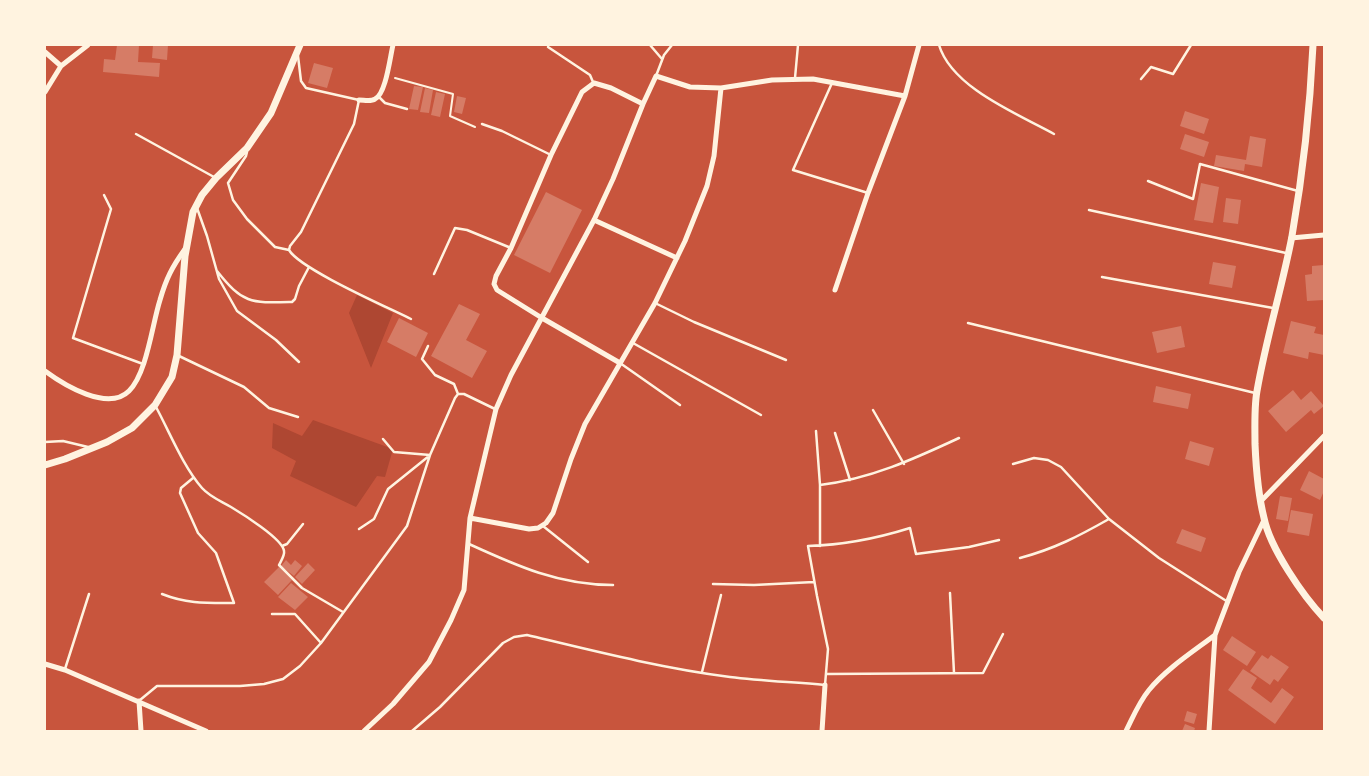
<!DOCTYPE html>
<html>
<head>
<meta charset="utf-8">
<style>
  body { margin:0 }
  #map { position:relative; width:1369px; height:776px; overflow:hidden; background:#c8553d; font-family:Arial,sans-serif }
  canvas { display:block }
  .frame { position:absolute; inset:0; border:46px solid #fff3e0; pointer-events:none }
</style>
</head>
<body>
<div id="map">
<canvas width="1369" height="776"></canvas>
<div class="frame"></div>
</div>
<script>
const ctx = document.querySelector('canvas').getContext('2d');
ctx.lineJoin = 'round';
function paint(path, color) { ctx.fillStyle = color; ctx.fill(path, 'evenodd'); }
function trace(path, color, width, dash) { ctx.strokeStyle = color; ctx.lineWidth = width; ctx.lineCap = dash ? 'butt' : 'round'; ctx.setLineDash(dash || []); ctx.stroke(path); }
paint(new Path2D(`
  M357 295 393 313 371 368 349 313Z
  M313 420 393 449 385 477 377 476 356 507 290 476 296 461 272 448 273 423 302 436Z`), '#ae4732');
paint(new Path2D(`
  M117 45H139L138 62 160 63 159 77 103 72 104 59 115 60Z
  M153 45H168L167 60 152 58Z
  M314 63 333 68 327 88 308 83Z
  M414 86 423 87 418 110 409 109Z
  M425 88 433 90 429 113 420 112Z
  M436 92 445 94 440 117 431 115Z
  M457 96 466 98 462 114 454 112Z
  M1185 111 1209 119 1204 134 1180 126Z
  M1185 134 1209 142 1204 157 1180 149Z
  M1250 136 1266 139 1262 167 1245 164 1244 171 1214 166 1216 155 1246 160Z
  M1201 183 1219 187 1213 223 1194 220Z
  M546 192 582 210 550 273 514 255Z
  M1226 198 1241 200 1238 224 1223 222Z
  M1213 262 1236 266 1232 288 1209 284Z
  M1324 265V300L1307 301 1305 275 1312 274V266Z
  M459 304 480 314 466 340 487 351 472 378 431 356Z
  M399 318 428 333 416 357 387 342Z
  M1291 321 1316 327 1314 333 1324 335V355L1309 352 1308 359 1283 353Z
  M1181 326 1185 347 1157 353 1152 332Z
  M1156 386 1191 394 1188 409 1153 402Z
  M1293 390 1301 400 1311 391 1324 406 1314 414 1311 410 1286 432 1268 411Z
  M1190 441 1214 448 1209 466 1185 459Z
  M1309 471 1324 479V491L1320 500 1300 490Z
  M1280 496 1292 498 1288 521 1276 519Z
  M1291 510 1313 514 1309 536 1287 532Z
  M1182 529 1206 538 1201 552 1176 543Z
  M286 560 291 565 295 560 302 566 294 576 281 566Z
  M308 563 315 570 302 584 295 577Z
  M279 567 292 580 278 595 264 582Z
  M291 583 308 597 295 610 278 597Z
  M1232 636 1256 652 1247 666 1223 650Z
  M1262 655 1268 659 1271 655 1289 667 1278 682 1274 679 1270 685 1250 671Z
  M1243 669 1257 678 1251 688 1271 703 1282 688 1294 697 1275 724 1228 690Z
  M1187 711 1197 714 1194 724 1184 721Z
  M1185 724 1195 728 1194 731H1182Z`), '#d67c66');
trace(new Path2D(`
  M395 78 453 94 450 116 475 127`), '#fff3e0', 2);
trace(new Path2D(`
  M650 45 662 59
  M939 45C952 88 1018 114 1054 134
  M548 47 590 75 593 82
  M656 76 664 55 672 45
  M795 78 798 45
  M1141 79 1151 67 1173 74 1191 45
  M832 83 793 170 868 193
  M379 97 385 103 407 109
  M482 124 502 131 551 155
  M136 134 214 177
  M247 152 246 156 228 183 233 200 247 219 275 247 289 250C300 269 387 307 411 319
  M1148 181 1193 199 1200 164 1298 191
  M104 195 111 209 73 338 143 364
  M197 208 207 236 219 279 237 311 276 340 299 362
  M1089 210 1286 253
  M289 250 290 246 301 232 354 124 359 100 306 88 301 81 298 56
  M217 271C243 304 251 303 292 302L295 299 299 286 309 267
  M434 274 455 228 467 230 511 248
  M1102 277 1273 308
  M655 303 694 322 786 360
  M968 323 1255 393
  M633 343 761 415
  M428 346 422 359 435 375 454 384 458 394
  M179 356 244 387 269 408 298 417
  M620 363 680 405
  M156 407C170 433 183 466 202 488 210 497 221 501 231 507 241 513 283 539 284 551 285 555 281 561 279 565L302 588 343 612
  M873 410 904 464
  M816 431 820 485
  M835 433 850 480
  M383 439 394 452 430 455
  M45 442 63 441 88 447
  M1013 464 1034 458 1048 460 1061 467 1109 519 1159 558 1228 602
  M543 526 588 562
  M359 529 374 519 388 489 429 456
  M469 544C517 566 559 585 613 585
  M282 546 287 544 303 524
  M820 546V485C870 479 914 459 959 438
  M1020 558C1054 549 1079 536 1109 519
  M713 584 754 585 814 582
  M950 593 954 673
  M162 594C187 604 207 603 234 603L216 553 198 533 180 493 181 488 193 478
  M272 614H295L321 643
  M65 669 89 594
  M702 672 721 595
  M826 674 983 673 1003 634
  M140 700 157 686H240L264 684 283 679 300 666 321 643 407 526 430 455 455 398 458 394H464L495 409
  M412 731 440 707 503 643 514 637 527 635C594 651 661 668 730 677 761 681 793 682 825 685L828 649 817 596 808 546C844 545 875 539 910 528L916 554 969 547 999 540`), '#fff3e0', 2.5);
trace(new Path2D(`
  M45 52 61 66
  M45 92 61 66 88 45
  M359 100C364 100 371 102 375 99 386 94 390 57 393 45
  M594 220 677 258
  M1291 238 1324 235
  M835 290 868 193 905 96 919 45
  M620 363 542 318 497 290 494 284 496 276 511 248 551 155 582 92 594 83 611 88 643 104
  M45 371C64 385 108 412 129 391 147 373 152 325 160 300 166 279 172 267 185 249
  M1261 501 1324 436
  M470 518 529 529 538 528 546 523 553 513 571 459 585 424 655 303 685 241 707 186 714 156 721 88
  M45 664 65 670 206 731
  M139 701 141 731
  M364 731 393 704 429 662 451 620 464 590 470 518 496 409 511 375 594 220 613 179 643 104 656 76 690 87 721 88 772 80 813 79 905 96
  M822 731 825 685
  M1126 731C1133 717 1139 702 1149 690 1166 669 1194 651 1215 635
  M1209 731 1215 635 1239 572 1264 520`), '#fff3e0', 5);
trace(new Path2D(`
  M1313 45C1310 109 1303 173 1292 236 1282 288 1266 339 1257 391 1254 407 1255 427 1255 444 1256 468 1258 494 1264 518 1270 548 1303 596 1324 618
  M45 465 65 459 107 442 132 428 155 405 172 377 177 355 185 256 193 212 202 195 216 178 247 148 271 113 300 45`), '#fff3e0', 7);
</script>
</body>
</html>
